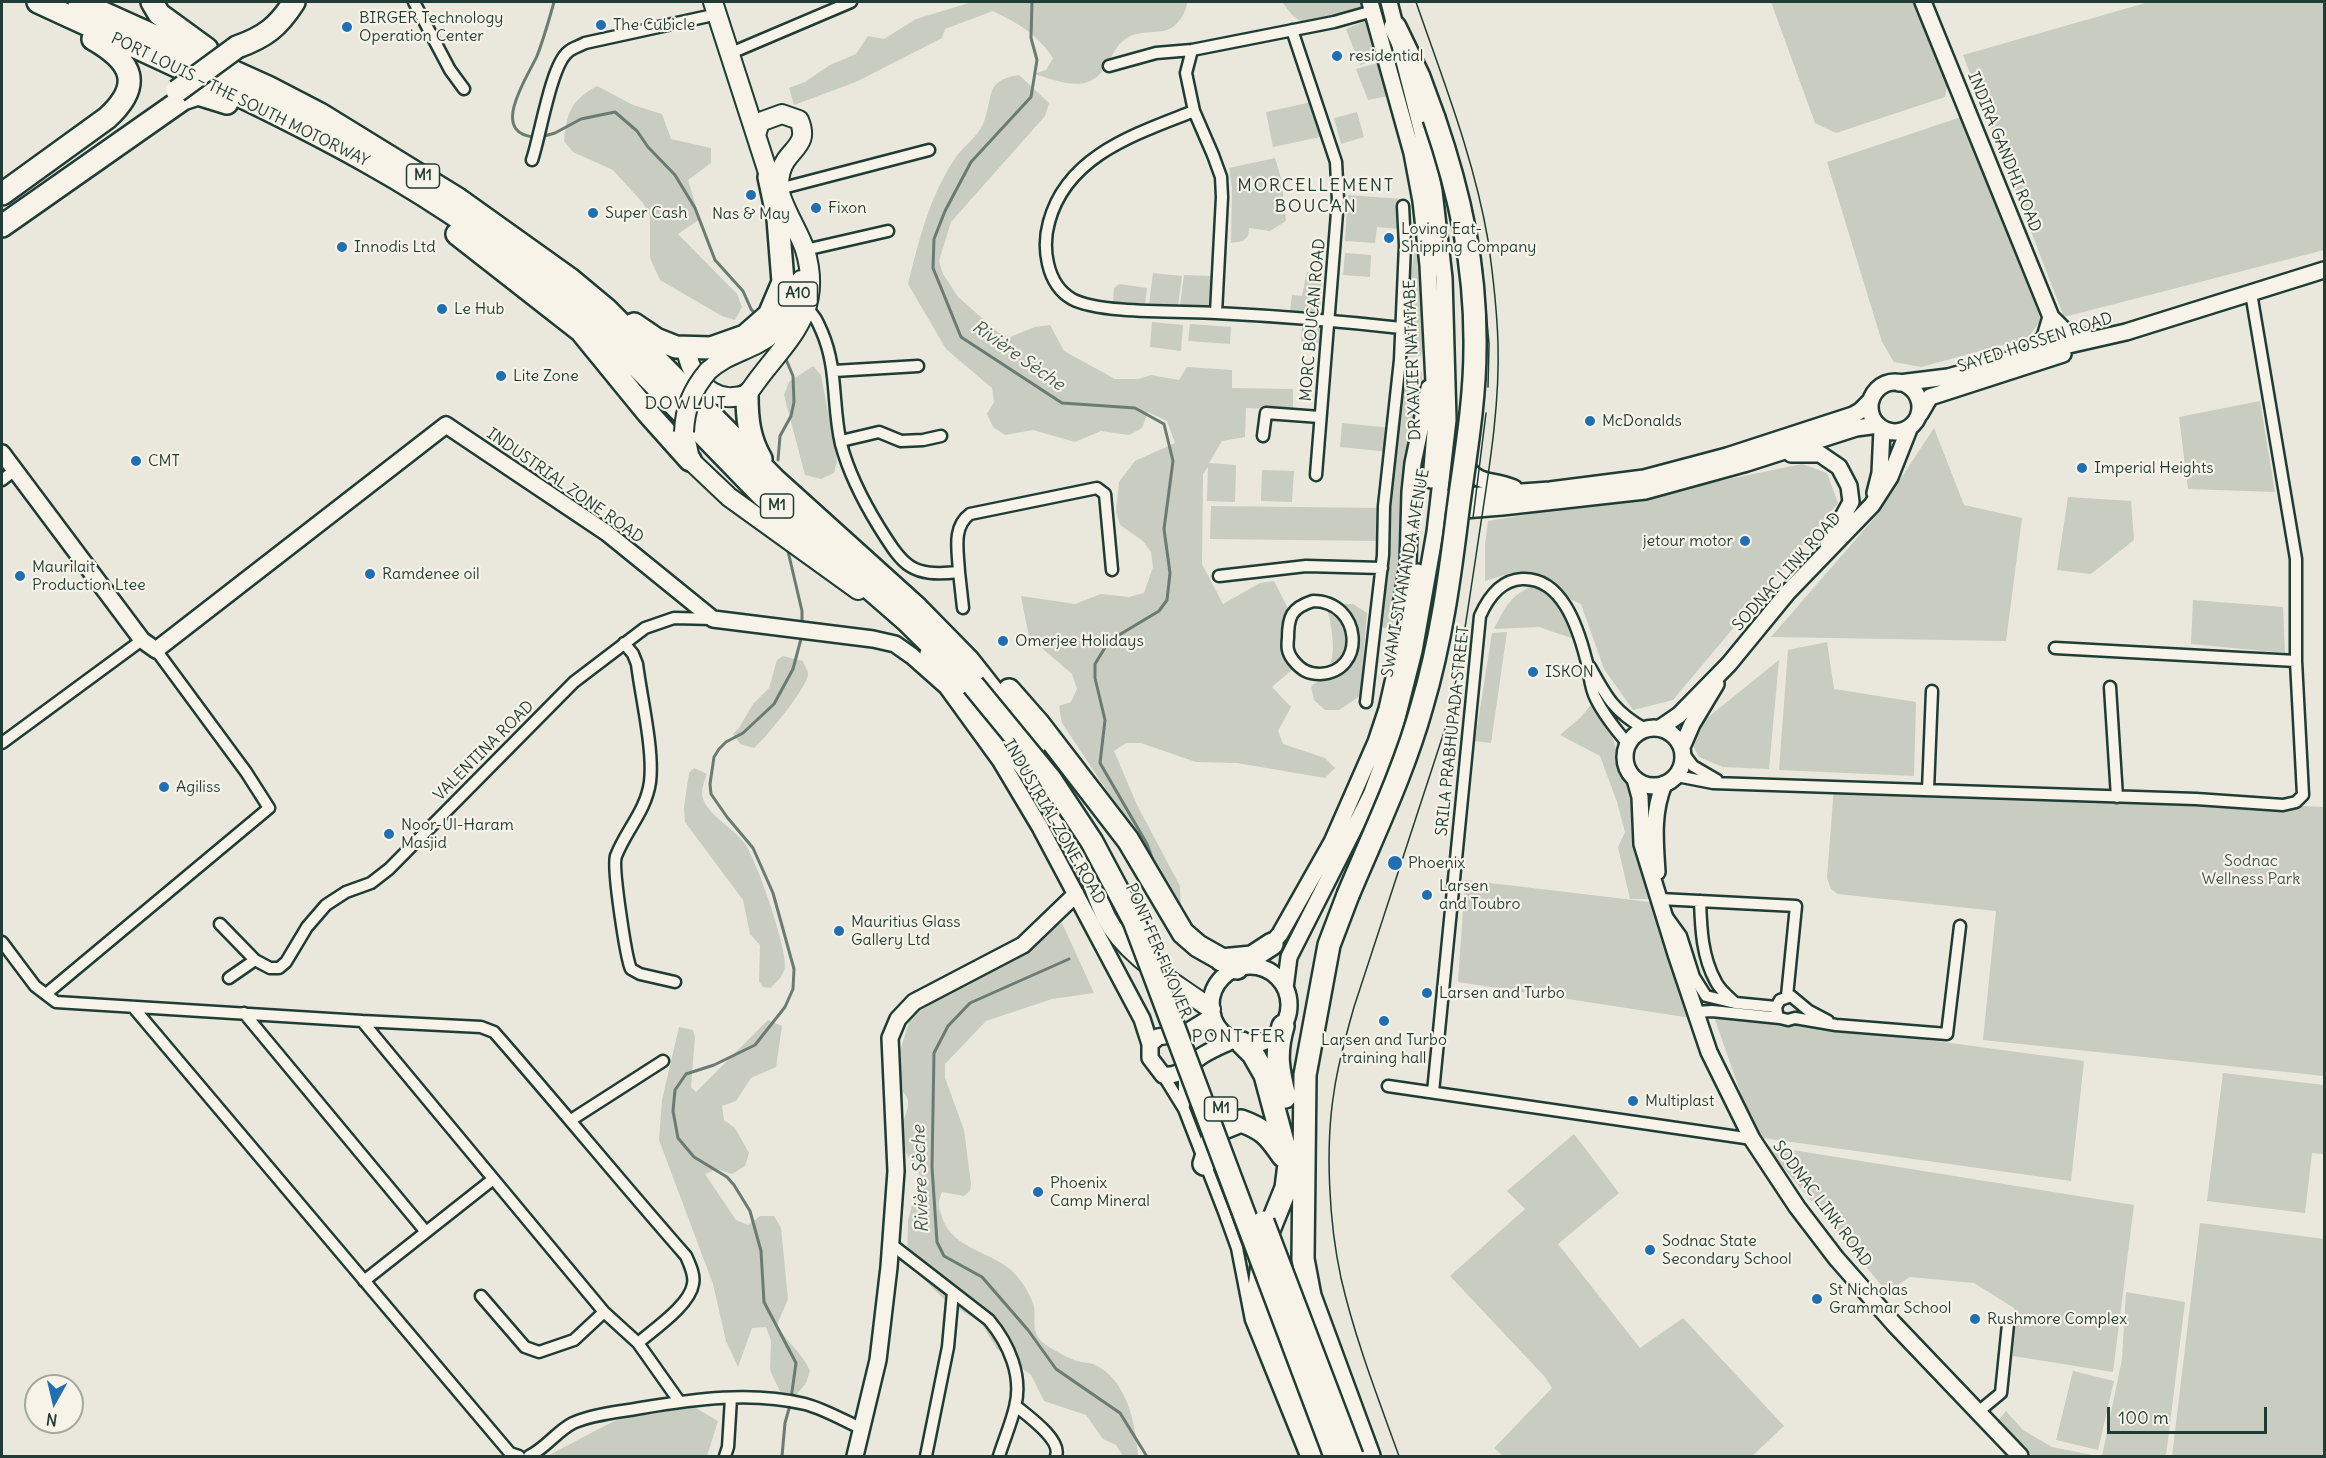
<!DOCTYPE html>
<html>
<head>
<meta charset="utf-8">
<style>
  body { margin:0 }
  #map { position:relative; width:2326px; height:1458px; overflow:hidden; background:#eae8dd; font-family:Delius,sans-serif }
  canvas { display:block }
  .frame { position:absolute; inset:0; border:3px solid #1f3d34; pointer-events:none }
  .north { position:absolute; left:24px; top:1374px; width:60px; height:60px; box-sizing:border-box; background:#f7f3e8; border:2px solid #a1aaa0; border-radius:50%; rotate:188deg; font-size:16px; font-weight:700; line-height:24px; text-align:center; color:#1f3d34 }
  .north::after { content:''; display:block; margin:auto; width:21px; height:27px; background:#1f6fb2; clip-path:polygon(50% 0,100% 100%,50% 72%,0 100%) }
  .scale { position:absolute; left:2107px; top:1407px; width:160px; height:27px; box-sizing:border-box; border:3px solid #1f3d34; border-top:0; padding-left:8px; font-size:18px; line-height:21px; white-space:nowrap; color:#1f3d34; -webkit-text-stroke:4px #f7f3e8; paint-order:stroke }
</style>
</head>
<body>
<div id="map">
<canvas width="2326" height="1458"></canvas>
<div class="frame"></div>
<div class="north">N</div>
<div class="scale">100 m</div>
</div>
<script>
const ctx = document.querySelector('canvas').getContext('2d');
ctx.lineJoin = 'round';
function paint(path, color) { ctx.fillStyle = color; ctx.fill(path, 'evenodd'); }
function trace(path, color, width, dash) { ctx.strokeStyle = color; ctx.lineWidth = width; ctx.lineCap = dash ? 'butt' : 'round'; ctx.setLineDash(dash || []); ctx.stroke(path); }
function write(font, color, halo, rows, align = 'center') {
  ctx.font = font + ' Delius,sans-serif'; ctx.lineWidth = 4.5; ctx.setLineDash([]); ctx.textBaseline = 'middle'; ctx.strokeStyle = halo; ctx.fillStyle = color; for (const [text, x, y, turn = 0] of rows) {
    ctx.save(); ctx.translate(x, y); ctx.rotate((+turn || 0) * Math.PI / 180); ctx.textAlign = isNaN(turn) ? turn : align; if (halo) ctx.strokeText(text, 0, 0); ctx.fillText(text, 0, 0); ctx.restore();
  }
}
paint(new Path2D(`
  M972 2H1187C1187 12 1177 27 1167 30 1154 34 1139 30 1127 38 1109 49 1109 74 1088 82 1071 88 1050 78 1033 74L1046 70 1053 58C1036 33 1019 24 993 11L945 29 942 38 858 81 794 105 789 88 805 82 830 65 856 54 868 36 884 39 916 19Z
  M1282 2H1367L1370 9 1305 24 1293 16Z
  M1771 2H1914L1948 83 1945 97 1836 133 1815 123Z
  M2149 2H2324V250L2064 317 1963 55Z
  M1373 18 1383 58 1360 65 1346 29Z
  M1378 63 1388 96 1368 100 1356 69Z
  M1019 75 1049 103 1045 116 951 222 939 261 943 274 958 297 999 333 1010 337 1035 327 1050 325 1064 351 1115 379H1138L1151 375 1179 380 1187 367 1232 370V388L1293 389V410L1246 408 1245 437 1222 441 1209 463 1236 465 1235 502 1207 501 1208 467 1203 474 1202 564 1223 604 1260 583 1274 581 1293 618 1286 644 1294 668 1272 687 1291 707 1278 731 1283 744 1325 758 1335 768 1325 778 1237 763 1196 762 1141 743H1126L1114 751 1137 805 1180 886 1181 909 1168 899 1127 821 1062 723 1059 706 1071 702 1077 689 1072 674 1029 637 1021 596 1075 604 1101 594 1129 597 1144 593 1153 567 1151 552 1143 541 1120 525 1116 512 1119 482 1135 461 1175 443 1167 421 1148 412 1142 428 1129 435 1101 431 1075 442 1033 430 1005 435 993 427 987 414 994 402 992 388 946 349 908 284C919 240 929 198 954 160 962 147 977 138 983 124 994 99 983 80 1019 75Z
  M597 86 633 105 662 114 671 139 711 148V163L688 180 700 219 678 234 737 294 742 307 735 320 722 316 660 280 650 258V216L643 203 613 170 573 152 564 141C567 113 570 101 597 86Z
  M1312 102 1320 137 1273 147 1266 112Z
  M1357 112 1364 137 1341 144 1334 118Z
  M1961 117 2041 320 2028 338 1921 367 1894 362 1882 342 1827 162Z
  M1275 158 1281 178 1286 221 1270 231 1249 228 1248 236 1243 241 1231 243 1232 188 1229 168Z
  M1348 195 1402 199 1399 229 1377 227 1375 243 1345 241Z
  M1415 247 1420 248C1423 284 1429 320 1421 356L1409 357 1406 350 1408 295Z
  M1345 253 1371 255 1370 277 1343 275Z
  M1307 272 1322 273 1320 312 1290 311 1292 295 1302 296Z
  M1153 273 1182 276 1178 306 1149 304Z
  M1184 275 1211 276 1209 307 1180 305Z
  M1119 284 1147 288 1145 305 1113 302 1114 288Z
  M1152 322 1183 325 1181 351 1150 347Z
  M1190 324 1231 327 1230 344 1188 341Z
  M1302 326 1322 328 1320 343 1301 341Z
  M813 366 821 375 837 461 834 473 821 479 805 475 784 395 789 382Z
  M1410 368 1422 372V391L1393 625 1384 628 1376 624 1381 571H1389V501L1403 374Z
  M1431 390 1426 479 1412 573 1411 512Z
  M2260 401 2275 492 2188 489 2179 417Z
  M1342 423 1392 428 1389 452 1340 447Z
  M1934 428 1964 505 2022 518 2006 641 1771 637 1876 516Z
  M1802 464 1827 473 1838 503 1673 700 1633 710 1604 669 1581 604 1543 587 1557 598 1577 640 1539 627 1494 629C1507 603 1510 597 1535 584L1511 573 1485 581V545L1488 521 1680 489Z
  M1262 470 1294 471 1292 502 1261 501Z
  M2068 497 2131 501 2134 540 2091 574 2057 570Z
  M1211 506 1382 508V541L1210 539Z
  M2193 600 2283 607 2285 653 2191 644Z
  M1339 604H1353L1367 613 1360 696 1339 710H1325L1314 700 1311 686C1340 669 1334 640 1328 612Z
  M1507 632 1491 743 1475 741 1492 633Z
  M1827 642 1834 689 1916 702 1914 776 1779 770 1788 650Z
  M783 656 803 661C804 665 808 670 808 674 808 687 765 739 754 748L740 744 733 734 739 728 753 704 769 688 777 660Z
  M1779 660 1769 769 1723 767 1699 757 1692 744 1707 718Z
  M1600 693 1631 803 1636 840 1654 899H1630L1618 847 1625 832 1617 802 1600 756 1560 735 1581 717Z
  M694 768 707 774C703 785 699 794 706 805 716 820 734 829 745 844 757 861 786 945 785 966 784 976 777 982 770 988L763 987 759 981 760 945 750 934 743 900 685 822 684 807 689 773Z
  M1834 787 2324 807V1076L1983 1040 1996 911 1838 894 1831 889 1827 878Z
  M1465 880 1650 902 1691 1018 1458 982Z
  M1062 923 1094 993 1052 999 986 1021 945 1064V1078L964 1130 971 1184 970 1191 964 1196 942 1192C938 1201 938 1206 941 1214 949 1247 986 1250 1010 1269 1020 1278 1031 1294 1034 1307 1036 1320 1031 1330 1041 1341 1047 1347 1070 1359 1077 1361 1083 1363 1090 1362 1095 1365 1127 1379 1136 1426 1138 1456H1123L1116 1445 1103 1439 1086 1415 1044 1401 1031 1375 997 1349 981 1323 946 1301 907 1263 908 1220 920 1178C918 1164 903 1155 901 1140 897 1122 917 1105 903 1092L899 1054 911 1016Z
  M1712 1011 2084 1061 2071 1181 1756 1137Z
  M768 1020 782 1026 776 1067 751 1078 736 1101 722 1106 724 1120 735 1128 749 1153 745 1166 732 1174 717 1169 705 1174 736 1220 748 1225 760 1216H774L781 1228 788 1299 777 1325C786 1342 802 1352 810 1371L806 1383 797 1394 782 1396 770 1370 771 1341 766 1327 752 1328 738 1367 726 1341 713 1284 659 1140 662 1100 679 1027 693 1030 695 1037 691 1087 696 1092Z
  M2223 1073 2324 1085V1154L2312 1153 2305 1213 2207 1201Z
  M1574 1134 1619 1193 1558 1244 1640 1348 1683 1318 1784 1426 1752 1456H1503L1494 1448 1552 1388 1545 1377 1450 1276 1525 1209 1507 1191Z
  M1768 1146 2134 1205 2113 1372 2013 1356 2014 1308 1974 1283 1910 1277 1887 1292 1779 1162Z
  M2200 1223 2324 1239V1456H2172Z
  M2126 1292 2185 1302 2166 1456H2102L2122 1359Z
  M2073 1371 2114 1381 2098 1450 2056 1440Z
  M694 1407 718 1421 707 1456H547L618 1419Z
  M2006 1411 2023 1430 2052 1447 2097 1456H2033L1997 1422Z`), '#c8ccc1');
trace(new Path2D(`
  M1032 2 1031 38 1037 60 1031 97 971 162 945 211 934 239 933 268 961 337 1062 403 1135 408 1164 424 1173 461 1164 529 1170 573 1167 600 1159 611 1109 641 1095 664V678L1105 720 1100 763 1147 844 1155 866
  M535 137C488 134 528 76 537 56 544 38 549 20 554 2
  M541 137 555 133 581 119 615 112 637 131 648 147 675 175 695 208 715 260 743 291 751 309 756 315
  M778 460 780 436 791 416 794 402 793 376 785 357
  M787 547 802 611V625
  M1069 959 970 1003 948 1026 934 1053 932 1167 937 1242 944 1256 982 1277 1028 1330 1056 1369 1120 1413 1146 1455 1145 1456
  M791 1399 796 1363 764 1302 761 1251 750 1211 734 1185 727 1177 694 1157 678 1138 673 1111 675 1090 686 1074 714 1065 755 1045 785 1007 793 989 794 969 773 893 753 848 727 817 711 794 710 784 714 757 719 749 726 742 743 733 774 704 793 669 802 635
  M782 1456 785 1423 790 1405`), '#6a7c72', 3);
const street = new Path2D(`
  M414 2 450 70 464 89
  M1292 30 1336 162 1338 200 1316 475
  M1192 50 1186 73 1194 111C1136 134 1067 155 1049 222 1042 247 1046 284 1072 299 1099 314 1182 311 1216 313 1278 316 1339 321 1401 328
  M731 53 851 2
  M1109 66 1156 53 1192 50 1334 22 1373 11
  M1194 111 1213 155 1221 177 1222 197 1216 313
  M532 160C540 137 551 65 568 52 572 48 580 46 585 43L718 14
  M779 189 929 150
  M805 250 888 231
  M807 309C815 315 818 323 822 332 838 369 832 406 841 444 849 474 863 501 879 527 904 567 911 577 959 572 958 551 952 527 970 514L1097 488 1105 494 1112 570
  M834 371 918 366
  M1263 436 1266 413 1320 417
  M841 441 879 432 901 441 923 440 941 436
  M2 480 15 470
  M959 572 963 608
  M1219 576 1306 566 1382 568
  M1313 601C1362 601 1367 672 1320 674 1308 674 1301 670 1293 660 1287 652 1287 647 1288 638 1288 617 1291 608 1313 601Z
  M624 643 633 654 637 664C641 697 654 750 650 782 646 811 626 830 616 856 612 867 626 958 631 969L640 974 675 982
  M2055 648 2296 661
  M1590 667C1606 696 1614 712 1645 729
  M2110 687 2117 797
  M1366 702 1383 555 1384 506 1400 360 1405 245 1403 206
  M2 743 142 640
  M1684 754 1693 766 1717 780
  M1677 776 1713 783 2196 799 2283 805 2296 802 2303 795 2296 661V559L2251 293
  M1928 790 1932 691
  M1660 899 1796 906 1787 996
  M1700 901C1701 929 1702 957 1716 982 1720 990 1729 997 1735 1003
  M1668 918 1681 936 1694 977 1706 996 1735 1003 1776 1007
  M220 924 255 960 270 968H279L286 962 307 927 326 905 346 892 371 883 389 869 574 682 645 628 674 618 713 619
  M2 942 35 986 56 1002 362 1021 604 1312 638 1343 679 1401
  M229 978 255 960
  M46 994 269 808 246 772 156 650
  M133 1007 510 1453 519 1456
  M1696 1012 1712 1011 1780 1018 1788 1020 1795 1018 1836 1025 1947 1034 1960 926
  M244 1013 426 1232
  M1777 1013 1776 1007 1780 1000 1791 996 1809 1011 1828 1021
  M362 1021 481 1027 494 1032C559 1106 621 1182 686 1256 690 1265 695 1275 693 1284 690 1305 654 1329 638 1343
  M1184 1072V1106
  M1163 1075 1184 1109 1224 1212 1237 1248 1251 1320 1306 1456
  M1388 1086 1752 1139
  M1433 1092 1480 616C1488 598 1500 580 1522 579 1562 577 1578 628 1586 659 1590 672 1589 686 1596 699 1604 715 1616 730 1628 744
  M571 1120 663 1061
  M891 1244 989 1320C1009 1344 1023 1376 1015 1407 1011 1424 1004 1440 999 1456
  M364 1281 492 1180
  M481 1296 525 1347 539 1352 574 1340 604 1312
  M1016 1406C1028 1416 1062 1440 1056 1456
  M1978 1412 2001 1393 2008 1324
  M529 1456C546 1448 557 1431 573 1423 593 1414 619 1412 641 1408 695 1399 751 1391 805 1404 824 1409 843 1420 860 1428
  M725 1456 728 1447 731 1398
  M926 1456 948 1347 953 1292`);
const secondary = new Path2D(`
  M1370 2 1412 153 1421 201 1428 265 1436 421 1431 480
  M1923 2 2051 317 2069 335 2086 337
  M2029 354 2045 337 2051 317
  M1870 407a25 25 0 1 1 50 0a25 25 0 1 1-50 0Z
  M1899 383 1948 377 2029 354 2126 332 2324 270
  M1920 414 1930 397 2063 354
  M2 453 142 640 156 650 446 425 607 533 713 619 873 639 895 644 912 656 947 687 1000 760 1040 827 1142 1019 1150 1044V1058L1163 1075C1182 1077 1188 1064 1203 1055 1213 1049 1223 1045 1233 1040
  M1791 454H1820L1839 467 1849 486 1851 502 1828 544
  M1461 460C1481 488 1486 477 1514 488
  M1875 493 1880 473 1882 429
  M1452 497 1550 490 1644 478 1727 456 1853 415 1860 411 1871 400
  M1451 507 1464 510 1502 507 1645 491 1747 463 1856 428 1878 425
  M1401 605 1408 565 1410 492 1413 463 1429 388
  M1625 757a29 29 0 1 1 58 0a29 29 0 1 1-58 0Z
  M1660 728 1679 715 1729 664 1788 592 1872 505 1890 477 1909 429
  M1682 747 1692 724 1716 684
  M1635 779 1640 797 1642 844 1676 954 1709 1052 1752 1139 1797 1207 1836 1258 1894 1324 2020 1456
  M1657 872C1655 841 1652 813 1664 784
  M1266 950 1280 934 1332 842 1376 742 1387 709 1418 572
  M1211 1005a39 39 0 1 1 78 0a39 39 0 1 1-78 0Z
  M1285 988 1289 957 1371 795 1392 738 1414 651 1435 532 1448 420 1444 278 1434 191 1422 132 1389 2
  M1150 1044 1158 1037 1187 1032 1213 1016
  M855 1456 878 1360 889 1267 896 1171 890 1038 898 1019 914 1002 1023 945 1076 894`);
const primary = new Path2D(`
  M713 2 773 188
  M686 348C689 370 703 394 727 397 733 398 741 396 747 395 779 345 826 319 805 250 800 233 779 202 779 186 779 178 781 167 786 160 796 146 808 141 799 120L782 114 760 122 756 135
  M708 371C723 357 739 353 757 344 781 332 798 307 801 280
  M687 445 690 460 729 497 858 590
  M929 655C977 710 1026 764 1066 825 1084 853 1092 887 1106 917 1126 957 1176 983 1211 1009`);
const highway = new Path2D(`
  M38 2C148 53 260 102 366 161 445 205 521 259 590 318L761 494 906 620 970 683
  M79 2 268 87 320 114 458 199 570 279 606 309 774 479 917 608 968 660 1035 745
  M152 2 159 14 207 49
  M1395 27 1419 77 1434 118
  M237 47C265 37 278 27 294 2
  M2 194 107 118C143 85 133 62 93 39
  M2 226 183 99 198 94 227 103
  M457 234 581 331 648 413 690 460
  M634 324 656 339 676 347 711 348 745 336 769 315 783 282 778 219 769 177
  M747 395C747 419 749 438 761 459
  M1009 690 1038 723 1128 840 1183 933 1198 946 1237 968
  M1348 895 1329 945 1305 1075 1303 1259 1310 1296 1369 1456
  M1221 960 1252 957 1272 944
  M1283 1026C1275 1054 1278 1069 1285 1097
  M1242 1043 1253 1054 1265 1075 1289 1164 1286 1188 1265 1240 1259 1288 1265 1315 1294 1394 1321 1456
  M1204 1164 1214 1132 1241 1121C1264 1129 1269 1136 1283 1156`);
trace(street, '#1f3d34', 15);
trace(secondary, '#1f3d34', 20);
trace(primary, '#1f3d34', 22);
trace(highway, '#1f3d34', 26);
trace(street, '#f7f3e8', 10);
trace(secondary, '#f7f3e8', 15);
trace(primary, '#f7f3e8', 18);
trace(highway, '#f7f3e8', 21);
trace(new Path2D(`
  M1482 264 1489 344 1488 387
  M1473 518 1486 413
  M1399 1456C1378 1398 1355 1339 1341 1278 1329 1223 1325 1147 1334 1092 1338 1063 1346 1035 1354 1007L1446 726C1460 670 1467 613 1476 556 1486 486 1500 415 1498 344 1497 309 1493 275 1488 240 1474 158 1443 80 1416 2`), '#1f3d34', 1.5);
const primaryBridge = new Path2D(`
  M684 432C685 408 692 390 708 371`);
const highwayBridge = new Path2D(`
  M177 91 237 47
  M973 685 1051 780 1092 842 1134 921 1335 1456
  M1348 895C1374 833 1404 771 1422 706 1441 642 1450 576 1458 510 1465 457 1475 402 1475 348 1476 266 1460 194 1434 118
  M1263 1222 1352 1456`);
trace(primaryBridge, '#1f3d34', 22, []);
trace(highwayBridge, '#1f3d34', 26, []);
trace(primaryBridge, '#f7f3e8', 18);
trace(highwayBridge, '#f7f3e8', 21);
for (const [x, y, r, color] of [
  [601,25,6,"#1f6fb2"],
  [347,27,6,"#1f6fb2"],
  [1337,56,6,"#1f6fb2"],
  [751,195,6,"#1f6fb2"],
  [816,208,6,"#1f6fb2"],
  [593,213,6,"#1f6fb2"],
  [1389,238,6,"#1f6fb2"],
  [342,247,6,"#1f6fb2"],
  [442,309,6,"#1f6fb2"],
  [501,376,6,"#1f6fb2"],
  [1590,421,6,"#1f6fb2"],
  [136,461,6,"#1f6fb2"],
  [2082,468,6,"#1f6fb2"],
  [1745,541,6,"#1f6fb2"],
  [370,574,6,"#1f6fb2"],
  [20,576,6,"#1f6fb2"],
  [1003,641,6,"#1f6fb2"],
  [1533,672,6,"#1f6fb2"],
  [164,787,6,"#1f6fb2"],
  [389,834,6,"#1f6fb2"],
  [1395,863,8,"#1f6fb2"],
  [1427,895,6,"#1f6fb2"],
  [839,931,6,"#1f6fb2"],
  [1427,993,6,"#1f6fb2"],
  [1384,1021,6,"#1f6fb2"],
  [1633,1101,6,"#1f6fb2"],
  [1038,1192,6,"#1f6fb2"],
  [1650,1250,6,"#1f6fb2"],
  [1817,1299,6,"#1f6fb2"],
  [1975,1319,6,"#1f6fb2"]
]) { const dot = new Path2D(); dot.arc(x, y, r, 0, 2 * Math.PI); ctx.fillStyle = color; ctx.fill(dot); trace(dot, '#f7f3e8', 2); }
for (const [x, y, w] of [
  [423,176,33],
  [798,294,39],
  [777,506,33],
  [1221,1109,33]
]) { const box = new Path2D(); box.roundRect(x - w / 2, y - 12, w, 24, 4.5); ctx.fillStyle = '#f7f3e8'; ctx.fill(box); trace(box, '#1f3d34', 1.5); }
write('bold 15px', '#1f3d34', null, [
  ["M1",423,176],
  ["A10",798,294],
  ["M1",777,506],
  ["M1",1221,1109]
]);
write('16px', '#1f3d34', '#f7f3e8', [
  ["BIRGER Technology",359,18],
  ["Operation Center",359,36],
  ["The Cubicle",613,25],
  ["residential",1349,56],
  ["Fixon",828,208],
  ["Super Cash",605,213],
  ["Nas & May",751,214,"center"],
  ["Loving Eat-",1401,229],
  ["Shipping Company",1401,247],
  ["Innodis Ltd",354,247],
  ["Le Hub",454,309],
  ["Lite Zone",513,376],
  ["McDonalds",1602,421],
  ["CMT",148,461],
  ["Imperial Heights",2094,468],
  ["jetour motor",1733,541,"right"],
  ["Maurilait",32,567],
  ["Production Ltee",32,585],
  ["Ramdenee oil",382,574],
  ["Omerjee Holidays",1015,641],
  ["ISKON",1545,672],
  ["Agiliss",176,787],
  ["Noor-Ul-Haram",401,825],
  ["Masjid",401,843],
  ["Phoenix",1408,863],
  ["Larsen",1439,886],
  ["and Toubro",1439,904],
  ["Mauritius Glass",851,922],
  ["Gallery Ltd",851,940],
  ["Larsen and Turbo",1439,993],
  ["Larsen and Turbo",1384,1040,"center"],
  ["training hall",1384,1058,"center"],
  ["Multiplast",1645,1101],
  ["Phoenix",1050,1183],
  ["Camp Mineral",1050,1201],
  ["Sodnac State",1662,1241],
  ["Secondary School",1662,1259],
  ["St Nicholas",1829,1290],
  ["Grammar School",1829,1308],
  ["Rushmore Complex",1987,1319]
], 'left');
write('16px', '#1f3d34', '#f7f3e8', [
  ["PORT LOUIS – THE SOUTH MOTORWAY",240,100,26],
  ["INDIRA GANDHI ROAD",2004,152,68],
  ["MORC BOUCAN ROAD",1313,320,-85],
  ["SAYED HOSSEN ROAD",2035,343,-18],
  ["DR XAVIER NATATABE",1413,360,-92],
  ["INDUSTRIAL ZONE ROAD",565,486,35],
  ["SODNAC LINK ROAD",1787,572,-48],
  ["SWAMI SIVANANDA AVENUE",1406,573,-80],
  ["SRILA PRABHUPADA STREET",1453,731,-84],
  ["VALENTINA ROAD",484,751,-45],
  ["INDUSTRIAL ZONE ROAD",1054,822,60],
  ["PONT FER FLYOVER",1158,951,67],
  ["SODNAC LINK ROAD",1822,1204,53]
]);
write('16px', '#415a50', '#f7f3e8', [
  ["Sodnac",2251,861],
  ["Wellness Park",2251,879]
]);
ctx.letterSpacing = '1.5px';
write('18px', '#1f3d34', '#f7f3e8', [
  ["MORCELLEMENT",1316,186],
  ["BOUCAN",1316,207],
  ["DOWLUT",686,404],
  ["PONT FER",1239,1037]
]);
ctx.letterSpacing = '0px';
write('italic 18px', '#445c53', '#f7f3e8', [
  ["Rivière Sèche",1018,356,35],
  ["Rivière Sèche",921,1179,-92]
]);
</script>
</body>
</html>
